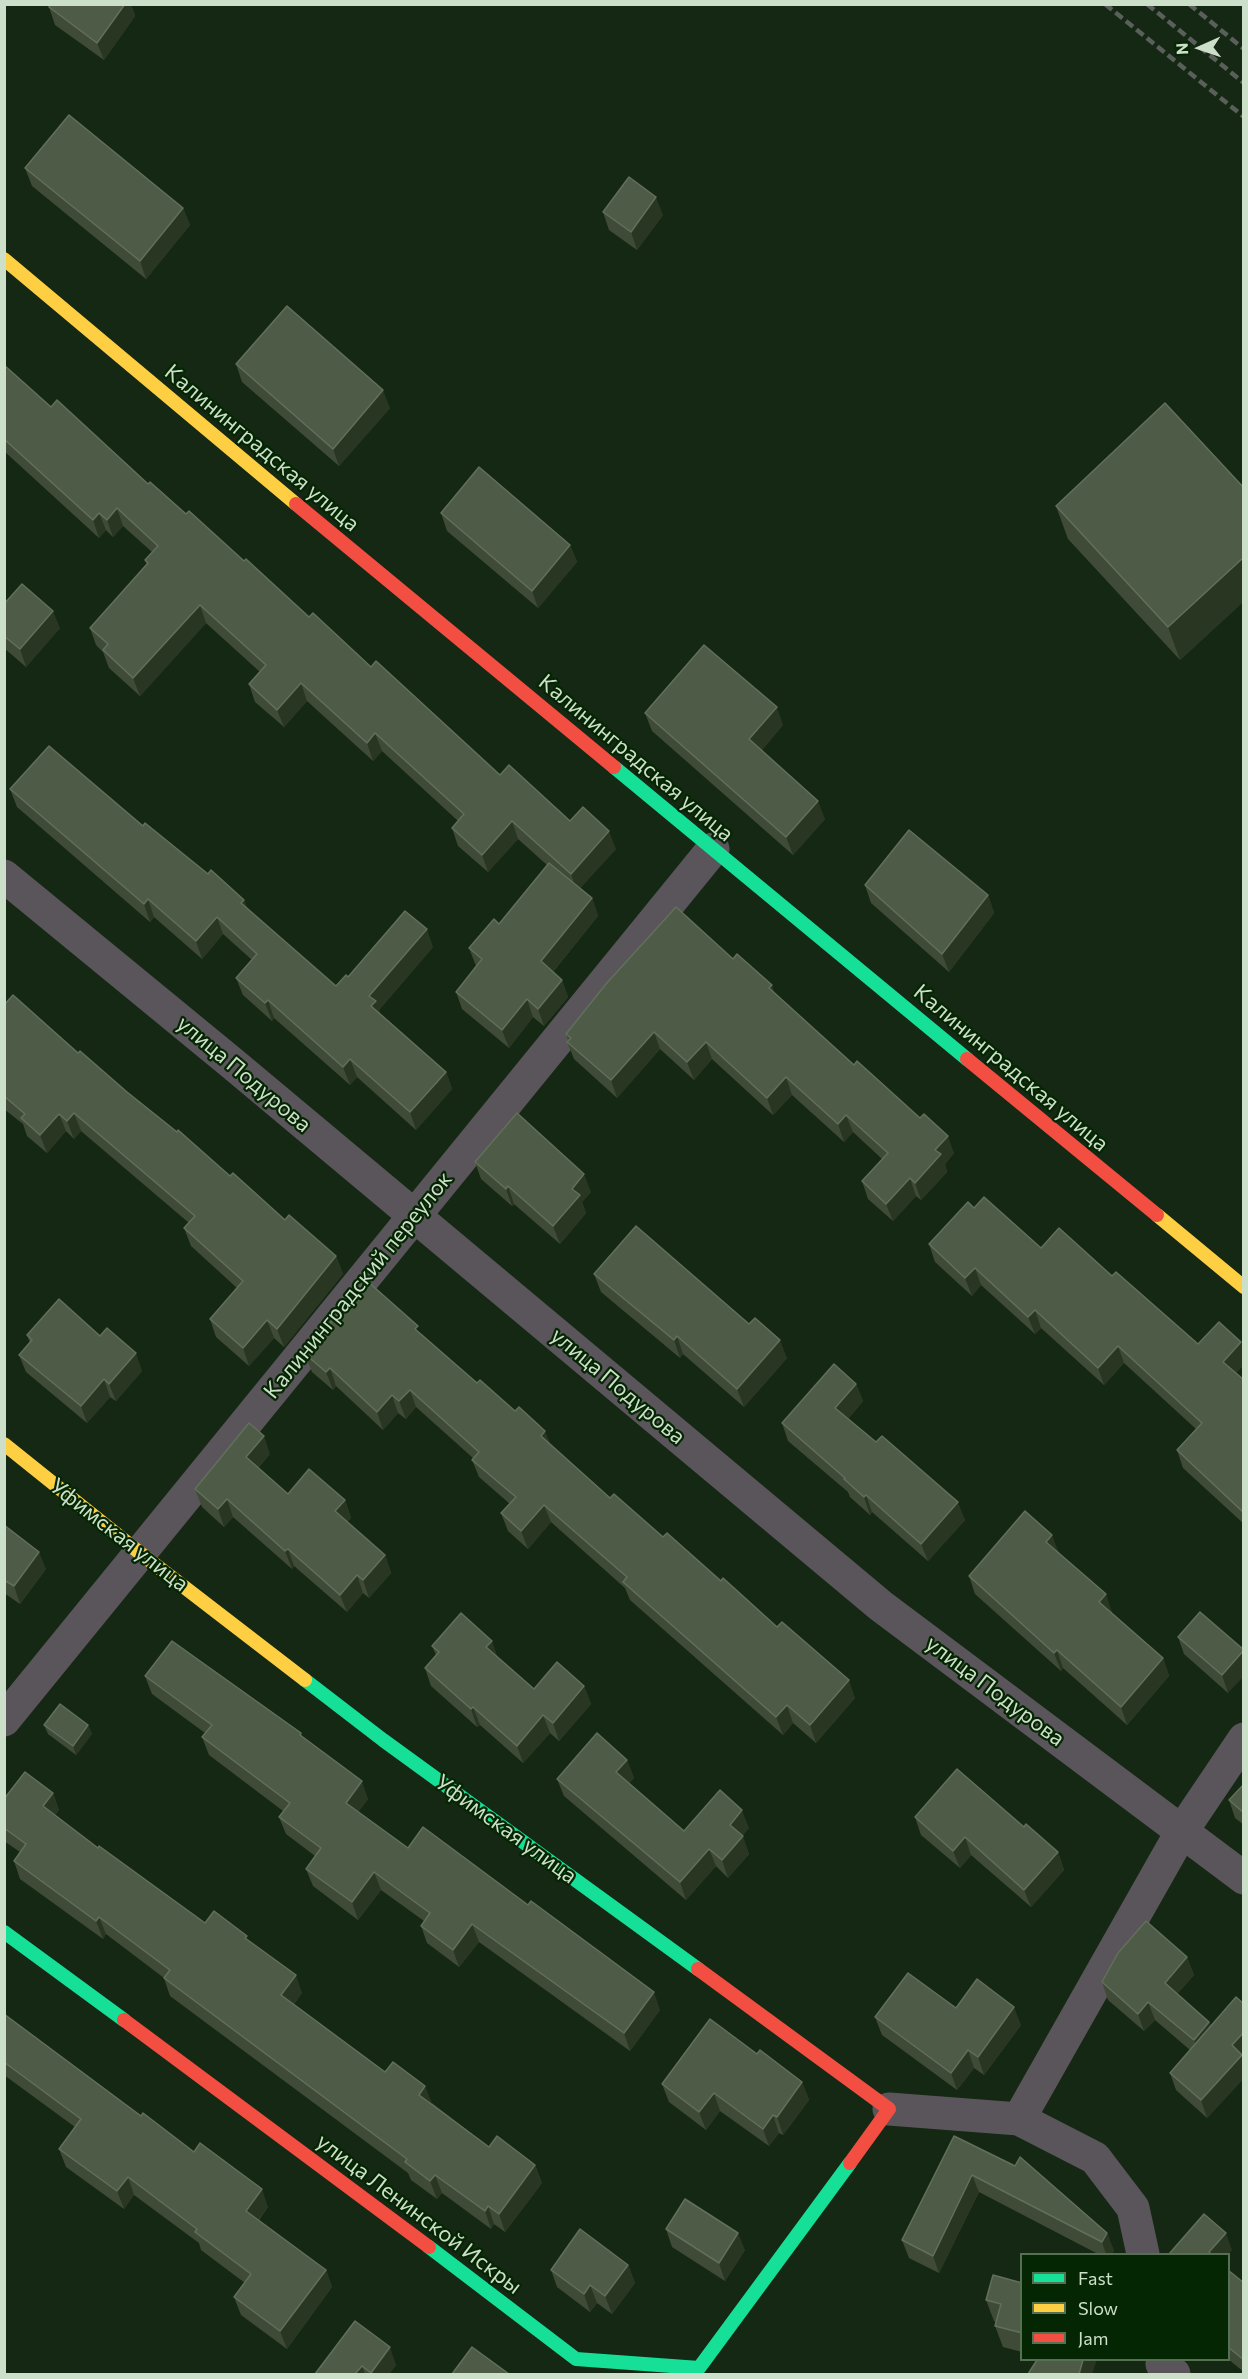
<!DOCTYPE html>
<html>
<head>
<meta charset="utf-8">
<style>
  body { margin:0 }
  #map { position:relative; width:1248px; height:2379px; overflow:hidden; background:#152813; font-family:Commissioner,sans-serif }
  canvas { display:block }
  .frame { position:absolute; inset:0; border:6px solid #ccdfc9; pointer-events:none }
  .legend { position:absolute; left:1020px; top:2253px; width:210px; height:108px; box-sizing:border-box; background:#052602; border:2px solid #557052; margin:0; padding:8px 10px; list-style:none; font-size:18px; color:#ccdfc9 }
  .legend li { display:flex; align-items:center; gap:12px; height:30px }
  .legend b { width:30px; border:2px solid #557052 }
  .north { position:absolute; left:1170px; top:18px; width:60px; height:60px; -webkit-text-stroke:4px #052602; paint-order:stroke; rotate:267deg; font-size:16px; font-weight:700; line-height:24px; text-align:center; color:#ccdfc9 }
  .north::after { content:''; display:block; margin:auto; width:21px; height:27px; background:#ccdfc9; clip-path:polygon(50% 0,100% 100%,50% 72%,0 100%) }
</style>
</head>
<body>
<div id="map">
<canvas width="1248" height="2379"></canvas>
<div class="frame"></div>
<ul class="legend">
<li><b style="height:8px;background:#16e098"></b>Fast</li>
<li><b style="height:8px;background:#ffcf43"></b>Slow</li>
<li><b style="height:8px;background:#f24e42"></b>Jam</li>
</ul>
<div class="north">N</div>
</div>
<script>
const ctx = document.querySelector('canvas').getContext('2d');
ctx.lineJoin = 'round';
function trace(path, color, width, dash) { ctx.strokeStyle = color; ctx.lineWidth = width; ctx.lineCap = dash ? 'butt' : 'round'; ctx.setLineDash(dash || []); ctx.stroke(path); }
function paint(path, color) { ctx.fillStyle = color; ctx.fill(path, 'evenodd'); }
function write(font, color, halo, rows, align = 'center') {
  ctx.font = font + ' Commissioner,sans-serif'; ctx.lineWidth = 4.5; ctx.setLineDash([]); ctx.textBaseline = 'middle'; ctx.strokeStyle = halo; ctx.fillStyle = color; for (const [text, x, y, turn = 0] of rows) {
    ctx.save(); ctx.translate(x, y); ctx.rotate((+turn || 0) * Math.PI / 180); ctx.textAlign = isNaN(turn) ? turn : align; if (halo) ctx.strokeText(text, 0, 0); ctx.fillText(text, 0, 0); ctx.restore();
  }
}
trace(new Path2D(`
  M4 876 233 1064 881 1606 1244 1878
  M4 1720 713 849
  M889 2109 1019 2119 1182 1831 1244 1739
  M1019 2119 1095 2158 1133 2208 1143 2254
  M1162 2364 1174 2374`), '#5a555b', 33);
trace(new Path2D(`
  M614 767 967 1059
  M305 1680 383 1740 698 1969
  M4 1932 124 2020
  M429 2247 576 2359 699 2368 850 2163`), '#16e098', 14);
trace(new Path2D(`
  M4 259 296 504
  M1157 1215 1244 1287
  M4 1444 140 1553 305 1680`), '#ffcf43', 14);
trace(new Path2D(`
  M296 504 614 767
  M967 1059 1157 1215
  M698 1969 889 2109 850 2163
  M124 2020 429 2247`), '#f24e42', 14);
trace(new Path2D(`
  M1105 4 1244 117
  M1147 4 1244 83
  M1189 4 1244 49`), '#5b5f5b', 4.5, [9, 4.5]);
paint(new Path2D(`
  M50 4H131L135 16 104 60 55 25 49 7Z
  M25 168 183 208 190 225 146 279 32 186Z
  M603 212 663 215 637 250 609 230Z
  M236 364 390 408 339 466 242 382Z
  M4 365 51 407 244 561 309 617 371 667 500 775 570 821 616 849 580 888 592 898 598 916 553 972 562 980 568 997 544 1026 533 1017 509 1048 462 1009 456 992 476 966 469 948 499 924 547 865 518 839 488 872 458 846 452 828 458 821 382 751 373 761 307 701 284 727 255 702 249 684 260 672 206 623 140 696 109 668 103 652 96 645 90 628 147 565 145 560 152 552 123 526 113 537 106 530 99 538 4 451Z
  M1244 488V601L1180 660 1068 539 1056 506Z
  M441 513 570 545 577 562 538 608 447 531Z
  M4 604 60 628 26 667 4 648Z
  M645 713 783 725 762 750 825 819 793 855 652 731Z
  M10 789 143 826 208 874 244 900 247 908 336 986 348 977 433 947 379 1010 380 1014 446 1072 452 1089 416 1130 357 1077 350 1085 274 1018 272 1021 243 995 236 978 252 960 223 934 202 959 154 917 150 922 17 807Z
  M865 885 988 895 994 913 949 972 871 903Z
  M733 959 775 994 854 1065 954 1153 945 1164 947 1172 921 1200 916 1196 893 1221 868 1199 862 1181 882 1159 853 1132 844 1142 792 1095 773 1115 712 1059 694 1080 660 1049 617 1098 574 1059 567 1042 568 1040 566 1034Z
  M4 1005 78 1053 285 1220 336 1256 343 1274 284 1347 274 1338 249 1366 216 1337 210 1319 237 1288 191 1246 184 1228 189 1223 81 1131 74 1139 66 1131 47 1153 27 1136 23 1124 4 1109Z
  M475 1162 591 1192 582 1202 586 1213 560 1244 514 1204 512 1206 481 1179Z
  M974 1208 1041 1248 1112 1276 1244 1380V1524L1183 1468 1177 1450 1196 1429 1124 1363 1104 1385 1041 1328 1035 1334 981 1285 972 1296 935 1262 929 1244Z
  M594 1274 787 1358 744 1407 683 1354 680 1358 601 1292Z
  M421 1334 477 1383 550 1445 610 1498 663 1537 855 1698 816 1743 793 1723 783 1735 630 1600 625 1588 551 1522 528 1549 508 1531 501 1513 510 1504 479 1477 472 1460 473 1458 416 1407 406 1419 398 1413 383 1430 336 1386 333 1390 312 1372 305 1354Z
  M27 1335 100 1336 142 1371 116 1401 110 1397 87 1423 26 1372 19 1355 30 1343Z
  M856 1384 863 1401 848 1419 965 1520 928 1561 872 1512 870 1515 850 1497 848 1492 788 1441 782 1423Z
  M270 1454 258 1468 288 1494 345 1500 351 1518 347 1522 385 1555 391 1573 369 1598 363 1593 347 1612 294 1566 292 1569 233 1517 224 1527 202 1507 195 1489Z
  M4 1525 46 1569 20 1604 4 1593Z
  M1058 1553 1112 1612V1613L1163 1658 1169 1676 1127 1725 1063 1668 1061 1671 975 1594 969 1576Z
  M1178 1637 1244 1650 1228 1693 1184 1654Z
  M432 1646 498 1657 534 1689 584 1686 591 1704 559 1741 550 1733 523 1763 480 1725 477 1727 431 1686 425 1668 436 1655Z
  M145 1676 301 1733 302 1736 368 1799 358 1812 408 1848 660 2010 630 2051 479 1942 459 1967 427 1943 421 1926 424 1921 381 1890 358 1920 313 1886 306 1869 315 1856 286 1834 279 1817 283 1811 209 1755 202 1737 205 1733 152 1694Z
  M44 1725H88L92 1734 76 1755 48 1734Z
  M627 1760 634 1778 629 1783 684 1831 749 1828 742 1836 749 1854 728 1878 716 1866 686 1900 564 1796 557 1779Z
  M1244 1784V1825L1235 1818 1229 1800Z
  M53 1793 59 1810 55 1815 98 1848 205 1923 248 1941 302 1993 294 2004 385 2072 432 2103 489 2147 535 2165 542 2183 505 2232 494 2224 491 2229 442 2193 437 2199 411 2180 408 2173 170 1996 164 1978 106 1934 103 1939 20 1879 14 1861 20 1852 4 1841V1799Z
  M915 1817 1024 1827 1058 1852 1064 1870 1031 1907 971 1855 960 1868 921 1835Z
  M1187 1957 1194 1975 1177 1994 1209 2022 1211 2026 1244 2004V2078L1207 2118 1176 2090 1170 2073 1190 2050 1155 2020 1144 2031 1108 2000 1102 1982Z
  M4 2014 141 2116 268 2207 259 2220 326 2270 332 2287 287 2349 241 2315 234 2297 245 2283 201 2250 199 2243 134 2195 124 2209 66 2167 59 2149 75 2127 4 2075Z
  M875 2017 1021 2025 984 2075 974 2068 957 2090 882 2035Z
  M757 2054 802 2082 809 2100 783 2135 779 2133 769 2146 720 2111 706 2130 669 2102 662 2084Z
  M954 2136 1107 2233 1114 2251 1111 2254H1098L979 2192 939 2273 909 2258 902 2240Z
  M666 2229 745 2250 725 2281 672 2247Z
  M628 2265 635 2283 612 2314 597 2303 590 2312 557 2287 551 2270Z
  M1228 2270 1244 2283V2372L1228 2359Z
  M1022 2283V2352L1003 2347 995 2326 996 2322 994 2321 986 2300Z
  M355 2321 396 2365 389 2374H315Z`), '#3f4b37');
paint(new Path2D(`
  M125 4H131L135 16 104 60 97 43Z
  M656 197 663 215 637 250 631 232Z
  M183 208 190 225 146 279 140 261Z
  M383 390 390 408 339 466 333 449Z
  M117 508 123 526 113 537 107 520Z
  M99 513 106 530 99 538 93 520Z
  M570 545 577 562 538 608 532 591Z
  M1244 557V601L1180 660 1168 627Z
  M200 605 206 623 140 696 133 678Z
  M53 611 60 628 26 667 20 649Z
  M301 683 307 701 284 727 277 710Z
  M777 707 783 725 756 757 749 739Z
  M375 733 382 751 373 761 367 743Z
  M818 801 825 819 793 855 786 837Z
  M512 821 518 839 488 872 482 855Z
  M609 831 616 849 577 892 571 874Z
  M988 895 994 913 949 972 942 954Z
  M592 898 598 916 547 979 541 961Z
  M148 899 154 917 150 922 144 904Z
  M244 900 250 917 241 903Z
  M217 917 223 934 202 959 196 941Z
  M427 929 433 947 379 1010 382 1019 371 1006 369 996Z
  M562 980 568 997 544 1026 538 1009Z
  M772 985 778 1003 769 988Z
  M527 999 533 1017 509 1048 502 1030Z
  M268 1000 274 1018 272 1021 265 1003Z
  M654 1032 660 1049 617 1098 611 1080Z
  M706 1042 712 1059 694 1080 687 1062Z
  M350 1059 357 1077 350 1085 343 1067Z
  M446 1072 452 1089 416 1130 410 1112Z
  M786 1077 792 1095 773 1115 767 1098Z
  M74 1113 81 1131 74 1139 67 1121Z
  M59 1114 66 1131 47 1153 40 1135Z
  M846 1115 853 1132 844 1142 838 1124Z
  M948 1136 954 1153 945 1164 947 1172 921 1200 915 1183 935 1150Z
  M584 1174 591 1192 582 1202 586 1213 560 1244 553 1226 572 1189Z
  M910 1178 916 1196 893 1221 886 1204Z
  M508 1186 514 1204 512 1206 506 1189Z
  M336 1256 343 1274 284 1347 277 1329Z
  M975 1268 981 1285 972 1296 965 1278Z
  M1035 1310 1041 1328 1035 1334 1028 1317Z
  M267 1320 274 1338 249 1366 243 1348Z
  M677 1336 683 1354 680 1358 674 1340Z
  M780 1340 787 1358 744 1407 737 1389Z
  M1241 1342 1244 1349V1365L1230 1380 1223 1362Z
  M1118 1346 1124 1363 1104 1385 1098 1368Z
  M136 1353 142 1371 116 1401 109 1384Z
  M330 1368 336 1386 333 1390 326 1372Z
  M104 1379 110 1397 87 1423 81 1406Z
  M856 1384 863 1401 842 1426 835 1408Z
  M410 1390 416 1407 406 1419 399 1401Z
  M392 1395 398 1413 383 1430 377 1412Z
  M545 1431 552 1448 541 1436Z
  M264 1436 270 1454 252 1474 246 1457Z
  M866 1495 872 1512 870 1515 864 1497Z
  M227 1499 233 1517 224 1527 218 1509Z
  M345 1500 351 1518 341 1529 335 1511Z
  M958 1502 965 1520 928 1561 921 1544Z
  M544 1505 551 1522 528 1549 521 1531Z
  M1052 1535 1059 1553 1046 1542Z
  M288 1549 294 1566 292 1569 285 1551Z
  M39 1552 46 1569 20 1604 14 1586Z
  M385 1555 391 1573 369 1598 363 1580Z
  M357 1575 363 1593 347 1612 340 1595Z
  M1106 1594 1112 1612 1106 1620 1099 1602Z
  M492 1641 498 1658 486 1647Z
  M1057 1650 1063 1668 1061 1671 1054 1653Z
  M1244 1651V1676L1228 1693 1222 1675Z
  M1163 1658 1169 1676 1127 1725 1121 1707Z
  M849 1680 855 1698 816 1743 810 1725Z
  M584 1686 591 1704 559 1741 553 1723Z
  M787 1705 793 1723 783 1735 776 1717Z
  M473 1707 480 1725 477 1727 471 1709Z
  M543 1715 550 1733 523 1763 517 1746Z
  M88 1725 92 1734 76 1755 73 1746Z
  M627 1760 634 1778 623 1790 616 1772Z
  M362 1781 368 1799 352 1821 346 1803Z
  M53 1793 59 1810 49 1824 43 1806Z
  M742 1810 749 1828 736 1843 730 1825Z
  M743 1836 749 1854 728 1878 722 1860Z
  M965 1837 971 1855 960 1868 953 1851Z
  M709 1849 716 1866 686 1900 680 1882Z
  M1058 1852 1064 1870 1031 1907 1024 1890Z
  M374 1872 381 1890 358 1920 352 1902Z
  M99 1917 106 1934 103 1939 96 1921Z
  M472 1924 479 1942 459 1967 453 1950Z
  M1187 1957 1194 1975 1171 2000 1165 1983Z
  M296 1975 302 1993 288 2013 281 1995Z
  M654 1992 660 2010 630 2051 624 2033Z
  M1148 2002 1155 2020 1144 2031 1138 2014Z
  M1014 2007 1021 2025 984 2075 978 2057Z
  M1209 2022 1216 2039 1200 2058 1194 2040Z
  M1244 2032V2078L1207 2118 1201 2100 1232 2045Z
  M968 2050 974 2068 957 2090 951 2073Z
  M802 2082 809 2100 783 2135 777 2117Z
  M425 2086 432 2103 425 2113 419 2095Z
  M714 2093 720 2111 706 2130 699 2112Z
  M773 2115 779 2133 769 2146 763 2129Z
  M535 2165 542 2183 505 2232 499 2214Z
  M435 2175 442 2193 437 2199 430 2181Z
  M972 2175 979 2192 939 2273 933 2256Z
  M128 2177 134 2195 124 2209 117 2191Z
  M262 2189 268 2207 252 2228 246 2211Z
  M488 2206 494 2224 491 2229 485 2211Z
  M738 2233 745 2250 725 2281 719 2263Z
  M1107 2233 1114 2251 1111 2254H1106L1102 2242Z
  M1226 2233 1232 2250 1228 2255 1209 2254V2252Z
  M628 2265 635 2283 612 2314 605 2296Z
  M326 2270 332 2287 287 2349 280 2331Z
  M590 2285 597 2303 590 2312 584 2294Z
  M390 2347 396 2365 389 2374H371V2373Z
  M1083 2360H1097L1092 2374H1079Z
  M362 2366 365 2374H355Z`), '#283622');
const building = new Path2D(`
  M50 4H125L97 43 49 7Z
  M69 115 183 208 140 261 25 168Z
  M629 177 656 197 631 232 603 212Z
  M287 306 383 390 333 449 236 364Z
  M4 365 51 407 57 400 148 484 150 482 186 514 189 511 244 561 246 559 309 617 313 613 371 667 376 661 500 775 509 765 570 821 583 807 609 831 571 874 512 821 482 855 452 828 464 814 375 733 367 743 301 683 277 710 249 684 266 665 200 605 133 678 103 650 108 644 90 628 148 563 145 560 158 546 117 508 107 520 99 513 93 520 4 439Z
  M1165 403 1244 488V557L1168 627 1056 506Z
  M479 467 570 545 532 591 441 513Z
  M22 584 53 611 20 649 4 636V604Z
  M704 645 777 707 749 739 818 801 786 837 645 713Z
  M49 746 143 826 145 823 208 874 211 870 244 900 241 903 336 986 346 975 348 977 405 911 427 929 369 996 376 1001 371 1006 446 1072 410 1112 350 1059 343 1067 268 1000 265 1003 236 978 257 954 217 917 196 941 148 899 144 904 10 789Z
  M909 830 988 895 942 954 865 885Z
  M549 863 592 898 541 961 562 980 538 1009 527 999 502 1030 456 992 482 959 469 948 494 919 499 924Z
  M676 907 733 959 737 954 772 985 769 988 854 1065 857 1061 920 1118 924 1114 948 1136 935 1150 941 1154 915 1183 910 1178 886 1204 862 1181 888 1153 846 1115 838 1124 786 1077 767 1098 706 1042 687 1062 654 1032 611 1080 567 1042 571 1038 566 1034 606 984Z
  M13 995 78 1053 80 1051 127 1092 177 1132 178 1130 230 1176 233 1173 285 1220 289 1215 336 1256 277 1329 267 1320 243 1348 210 1319 243 1281 184 1228 195 1216 74 1113 67 1121 59 1114 40 1135 21 1118 25 1114 4 1096V1005Z
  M517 1113 584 1174 572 1189 580 1195 553 1226 508 1186 506 1189 475 1162Z
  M984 1197 1041 1248 1059 1228 1112 1276 1116 1272 1198 1344 1219 1322 1241 1342 1223 1362 1244 1380V1513L1177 1450 1202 1423 1118 1346 1098 1368 1035 1310 1028 1317 975 1268 965 1278 929 1244 968 1202 974 1208Z
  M636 1226 749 1324 755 1318 780 1340 737 1389 677 1336 674 1340 594 1274Z
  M366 1280 418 1326 415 1329 477 1383 480 1380 515 1411 519 1407 545 1431 541 1436 610 1498 614 1494 663 1537 667 1533 721 1581 723 1578 777 1627 782 1622 849 1680 810 1725 787 1705 776 1717 623 1582 627 1577 544 1505 521 1531 501 1513 516 1497 472 1460 479 1452 410 1390 399 1401 392 1395 377 1412 330 1368 326 1372 305 1354Z
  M59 1299 100 1336 107 1328 136 1353 109 1384 104 1379 81 1406 19 1355 32 1340 27 1335Z
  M834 1364 856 1384 835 1408 876 1442 882 1436 958 1502 921 1544 866 1495 864 1497 844 1479 845 1478 782 1423Z
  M249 1423 264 1436 246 1457 288 1494 309 1469 345 1500 335 1511 385 1555 363 1580 357 1575 340 1595 288 1549 285 1551 227 1499 218 1509 195 1489Z
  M1025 1511 1052 1535 1046 1542 1106 1594 1099 1602 1163 1658 1121 1707 1057 1650 1054 1653 969 1576Z
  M4 1525 39 1552 14 1586 4 1580Z
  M1200 1612 1244 1650 1222 1675 1178 1637Z
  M461 1613 492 1641 486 1647 534 1689 557 1662 584 1686 553 1723 543 1715 517 1746 473 1707 471 1709 425 1668 439 1652 432 1646Z
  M172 1641 301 1733 300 1735 362 1781 346 1803 408 1848 423 1827 528 1905 531 1901 654 1992 624 2033 472 1924 453 1950 421 1926 430 1913 374 1872 352 1902 306 1869 321 1848 279 1817 290 1803 202 1737 212 1725 145 1676Z
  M60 1704 88 1725 73 1746 44 1725Z
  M597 1733 627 1760 616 1772 684 1831 720 1790 742 1810 730 1825 743 1836 722 1860 709 1849 680 1882 557 1779Z
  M957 1769 1024 1827 1026 1824 1058 1852 1024 1890 965 1837 953 1851 915 1817Z
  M25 1772 53 1793 43 1806 98 1848 99 1846 205 1923 214 1911 247 1936 245 1938 296 1975 281 1995 385 2072 393 2062 425 2086 419 2095 489 2147 497 2136 535 2165 499 2214 488 2206 485 2211 435 2175 430 2181 405 2162 407 2159 164 1978 170 1970 99 1917 96 1921 14 1861 26 1844 4 1828V1799Z
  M1244 1784V1813L1229 1800Z
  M1146 1921 1187 1957 1165 1983 1209 2022 1194 2040 1148 2002 1138 2014 1102 1982 1118 1953Z
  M908 1973 956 2008 977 1979 1014 2007 978 2057 968 2050 951 2073 875 2017Z
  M1236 1997 1244 2004V2032L1232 2045 1242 2055 1201 2100 1170 2073Z
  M4 2014 141 2116 143 2113 194 2152 200 2143 262 2189 246 2211 326 2270 280 2331 234 2297 251 2274 195 2232 197 2229 128 2177 117 2191 59 2149 81 2119 4 2062Z
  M710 2019 757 2054 760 2050 802 2082 777 2117 773 2115 763 2129 714 2093 699 2112 662 2084Z
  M954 2136 1015 2166 1020 2157 1107 2233 1102 2242 972 2175 933 2256 902 2240Z
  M685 2199 738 2233 719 2263 666 2229Z
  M1204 2214 1226 2233 1209 2252 1211 2254H1169Z
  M580 2229 628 2265 605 2296 590 2285 584 2294 551 2270Z
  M1228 2270 1244 2283V2360L1228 2347Z
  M993 2275 1022 2283V2333L995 2326 1001 2304 986 2300Z
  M355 2321 390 2347 371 2373 362 2366 355 2374H315Z
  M472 2347 509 2374H452Z
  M1037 2360H1083L1079 2374H1028Z`);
paint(building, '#4e5b47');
trace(building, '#62705b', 1.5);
write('22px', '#ccdfc9', '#052602', [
  ["Калининградская улица",262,448,40],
  ["Калининградская улица",636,758,40],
  ["Калининградская улица",1011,1068,40],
  ["улица Подурова",244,1074,40],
  ["Калининградский переулок",358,1285,-51],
  ["улица Подурова",618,1386,40],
  ["Уфимская улица",119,1535,38],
  ["улица Подурова",995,1691,37],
  ["Уфимская улица",506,1829,36],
  ["улица Ленинской Искры",419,2214,37]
]);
</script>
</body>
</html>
